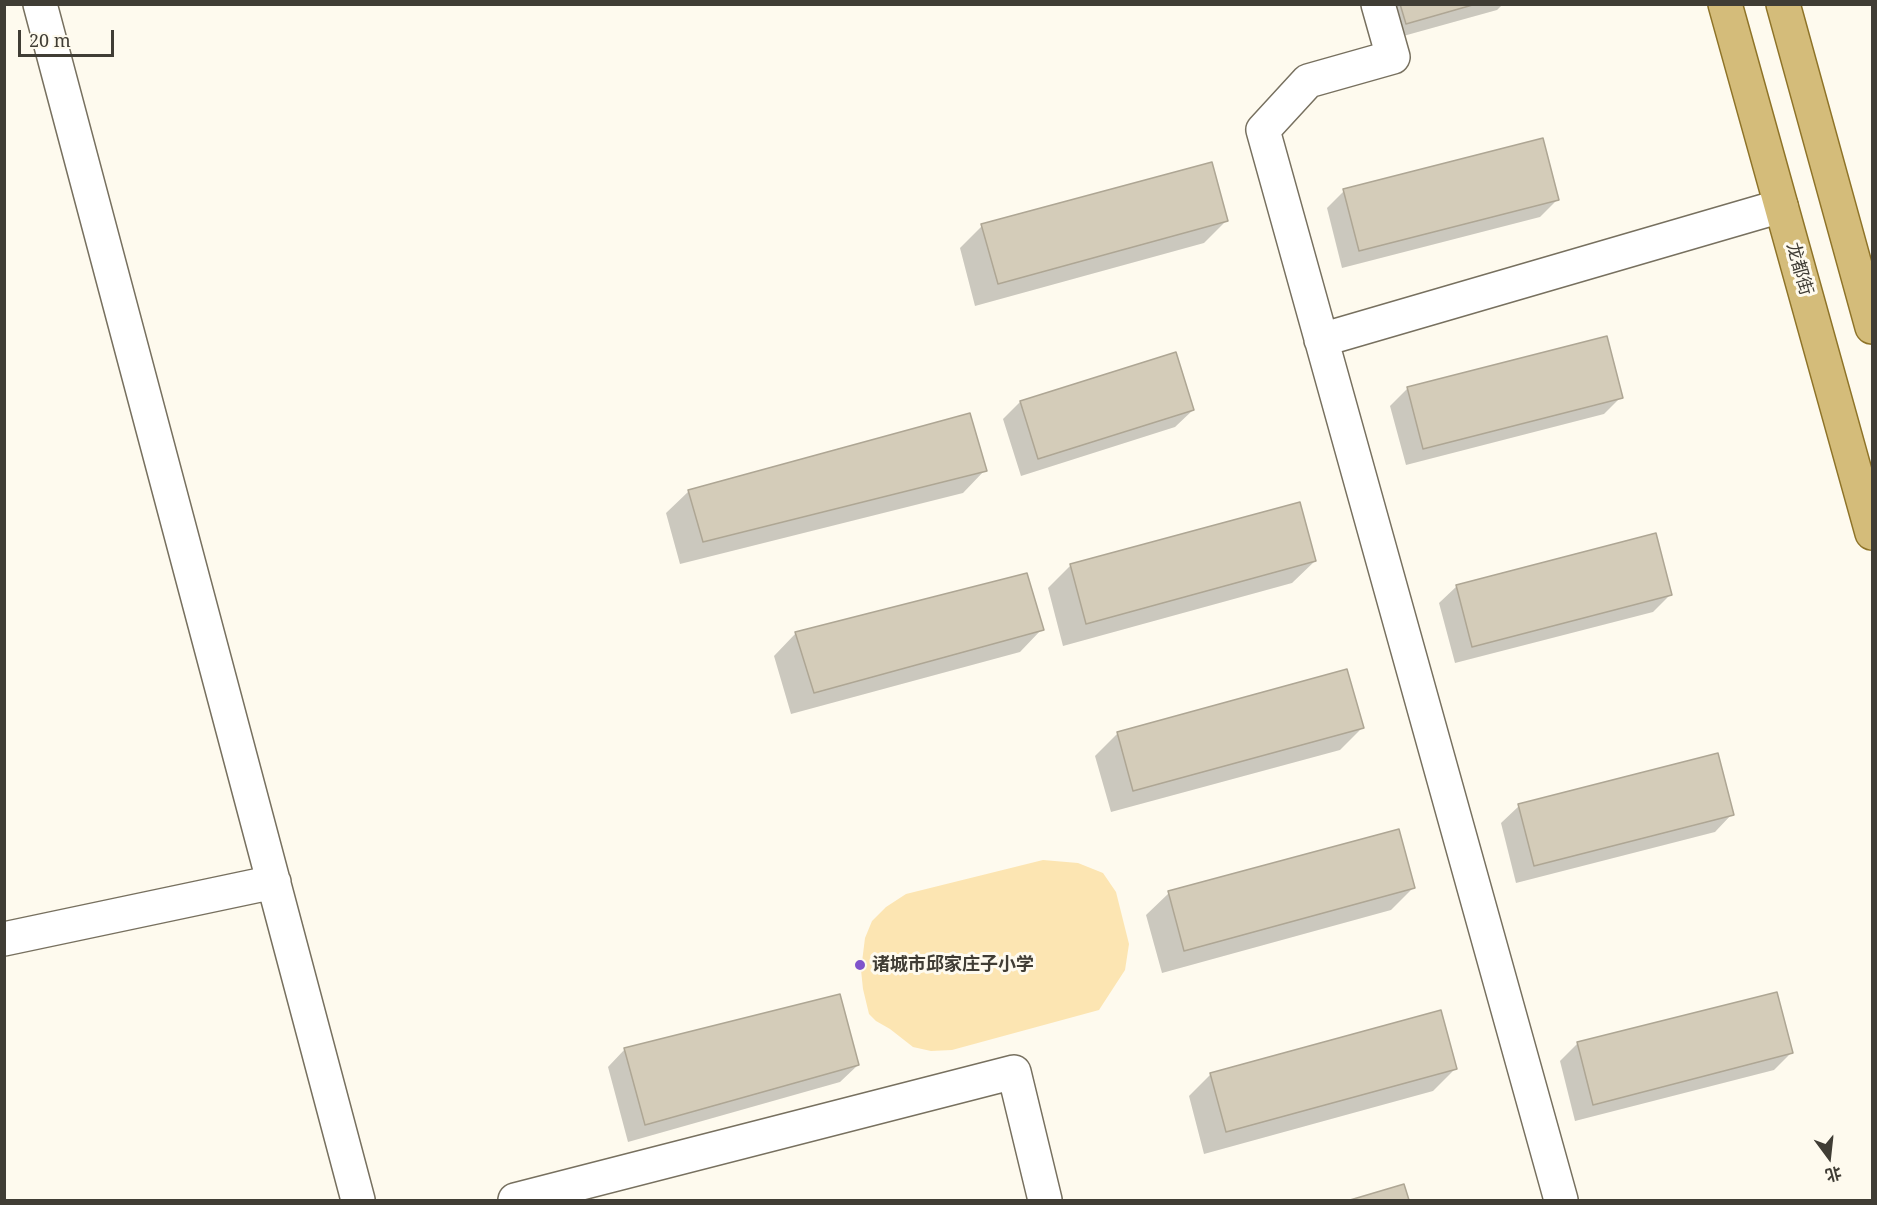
<!DOCTYPE html>
<html>
<head>
<meta charset="utf-8">
<style>
  body { margin:0 }
  #map { position:relative; width:1877px; height:1205px; overflow:hidden; background:#fefaee; font-family:"Noto Serif","Noto Sans SC",serif }
  canvas { display:block }
  .frame { position:absolute; inset:0; border:6px solid #403d35; pointer-events:none }
  .north { position:absolute; left:1799px; top:1127px; width:60px; height:60px; -webkit-text-stroke:4px #fefaee; paint-order:stroke; rotate:165deg; font-size:16px; font-weight:700; line-height:24px; text-align:center; color:#403d35 }
  .north::after { content:''; display:block; margin:auto; width:21px; height:27px; background:#403d35; clip-path:polygon(50% 0,100% 100%,50% 72%,0 100%) }
  .scale { position:absolute; left:18px; top:30px; width:96px; height:27px; box-sizing:border-box; border:3px solid #403d35; border-top:0; padding-left:8px; font-size:18px; line-height:21px; white-space:nowrap; color:#403d35; -webkit-text-stroke:4px #fefaee; paint-order:stroke }
</style>
</head>
<body>
<div id="map">
<canvas width="1877" height="1205"></canvas>
<div class="frame"></div>
<div class="north">北</div>
<div class="scale">20 m</div>
</div>
<script>
const ctx = document.querySelector('canvas').getContext('2d');
ctx.lineJoin = 'round';
function paint(path, color) { ctx.fillStyle = color; ctx.fill(path, 'evenodd'); }
function trace(path, color, width, dash) { ctx.strokeStyle = color; ctx.lineWidth = width; ctx.lineCap = dash ? 'butt' : 'round'; ctx.setLineDash(dash || []); ctx.stroke(path); }
function write(font, color, halo, rows, align = 'center') {
  ctx.font = font + ' "Noto Serif","Noto Sans SC",serif'; ctx.lineWidth = 6; ctx.setLineDash([]); ctx.textBaseline = 'middle'; ctx.strokeStyle = halo; ctx.fillStyle = color; for (const [text, x, y, turn = 0] of rows) {
    ctx.save(); ctx.translate(x, y); ctx.rotate((+turn || 0) * Math.PI / 180); ctx.textAlign = isNaN(turn) ? turn : align; if (halo) ctx.strokeText(text, 0, 0); ctx.fillText(text, 0, 0); ctx.restore();
  }
}
paint(new Path2D(`
  M1043 860 1078 863 1103 873 1116 892 1129 944 1125 970 1099 1010 952 1050 931 1051 913 1047 890 1029 876 1021 869 1014 863 989 861 970 865 938 872 921 886 907 906 894Z`), '#fce5b2');
paint(new Path2D(`
  M1379 4H1503L1497 10 1389 40Z
  M1344 191 1557 200 1540 217 1342 268 1327 208Z
  M1226 221 1204 243 975 306 960 248 982 226Z
  M1175 354 1193 410 1175 427 1021 476 1003 419 1020 402Z
  M1408 388 1621 397 1604 414 1406 465 1390 406Z
  M985 470 963 493 680 564 666 513 689 491Z
  M1299 504 1315 561 1292 583 1063 646 1048 588 1070 566Z
  M1457 586 1670 595 1653 612 1455 663 1439 603Z
  M1042 629 1020 652 791 714 774 656 796 633Z
  M1362 728 1340 750 1111 812 1095 756 1118 733Z
  M1519 806 1732 814 1715 832 1516 883 1501 823Z
  M1413 888 1391 910 1162 973 1146 915 1169 893Z
  M1577 1044 1791 1053 1774 1070 1575 1121 1560 1061Z
  M625 1049 858 1065 840 1082 628 1142 608 1067Z
  M1455 1069 1433 1091 1204 1154 1189 1096 1211 1074Z
  M1403 1185 1407 1200H1355Z`), '#0003');
const building = new Path2D(`
  M1400 4H1476L1406 24Z
  M1543 138 1559 200 1359 251 1343 189Z
  M1212 162 1228 221 998 284 981 224Z
  M1607 336 1623 398 1423 449 1407 387Z
  M1176 352 1194 410 1038 459 1020 401Z
  M970 413 987 471 703 542 688 490Z
  M1300 502 1316 561 1086 624 1070 564Z
  M1656 533 1672 595 1472 647 1456 585Z
  M1027 573 1044 630 814 693 795 632Z
  M1347 669 1364 728 1133 791 1117 732Z
  M1718 753 1734 815 1534 866 1518 804Z
  M1399 829 1415 888 1184 951 1168 891Z
  M1777 992 1793 1053 1593 1105 1577 1042Z
  M840 994 859 1065 645 1125 624 1048Z
  M1441 1010 1457 1069 1226 1132 1210 1073Z
  M1404 1184 1409 1200H1350Z`);
paint(building, '#d4ccb9');
trace(building, '#aea694', 1.5);
const minor = new Path2D(`
  M40 4 358 1200
  M1378 4 1393 57 1308 81 1263 130 1561 1200
  M1321 340 1781 206
  M4 939 274 882
  M515 1200 1014 1072 1045 1200`);
const primary = new Path2D(`
  M1725 4 1872 533
  M1783 4 1872 327`);
trace(minor, '#77705f', 36);
trace(primary, '#8e7328', 36);
trace(minor, '#fff', 33);
trace(primary, '#d4bc7a', 33);
for (const [x, y, r, color] of [
  [860,965,6,"#8053cb"]
]) { const dot = new Path2D(); dot.arc(x, y, r, 0, 2 * Math.PI); ctx.fillStyle = color; ctx.fill(dot); trace(dot, '#fefaee', 2); }
write('18px', '#403d35', '#fefaee', [
  ["龙都街",1799,269,74]
]);
write('bold 18px', '#403d35', '#fefaee', [
  ["诸城市邱家庄子小学",872,965]
], 'left');
</script>
</body>
</html>
